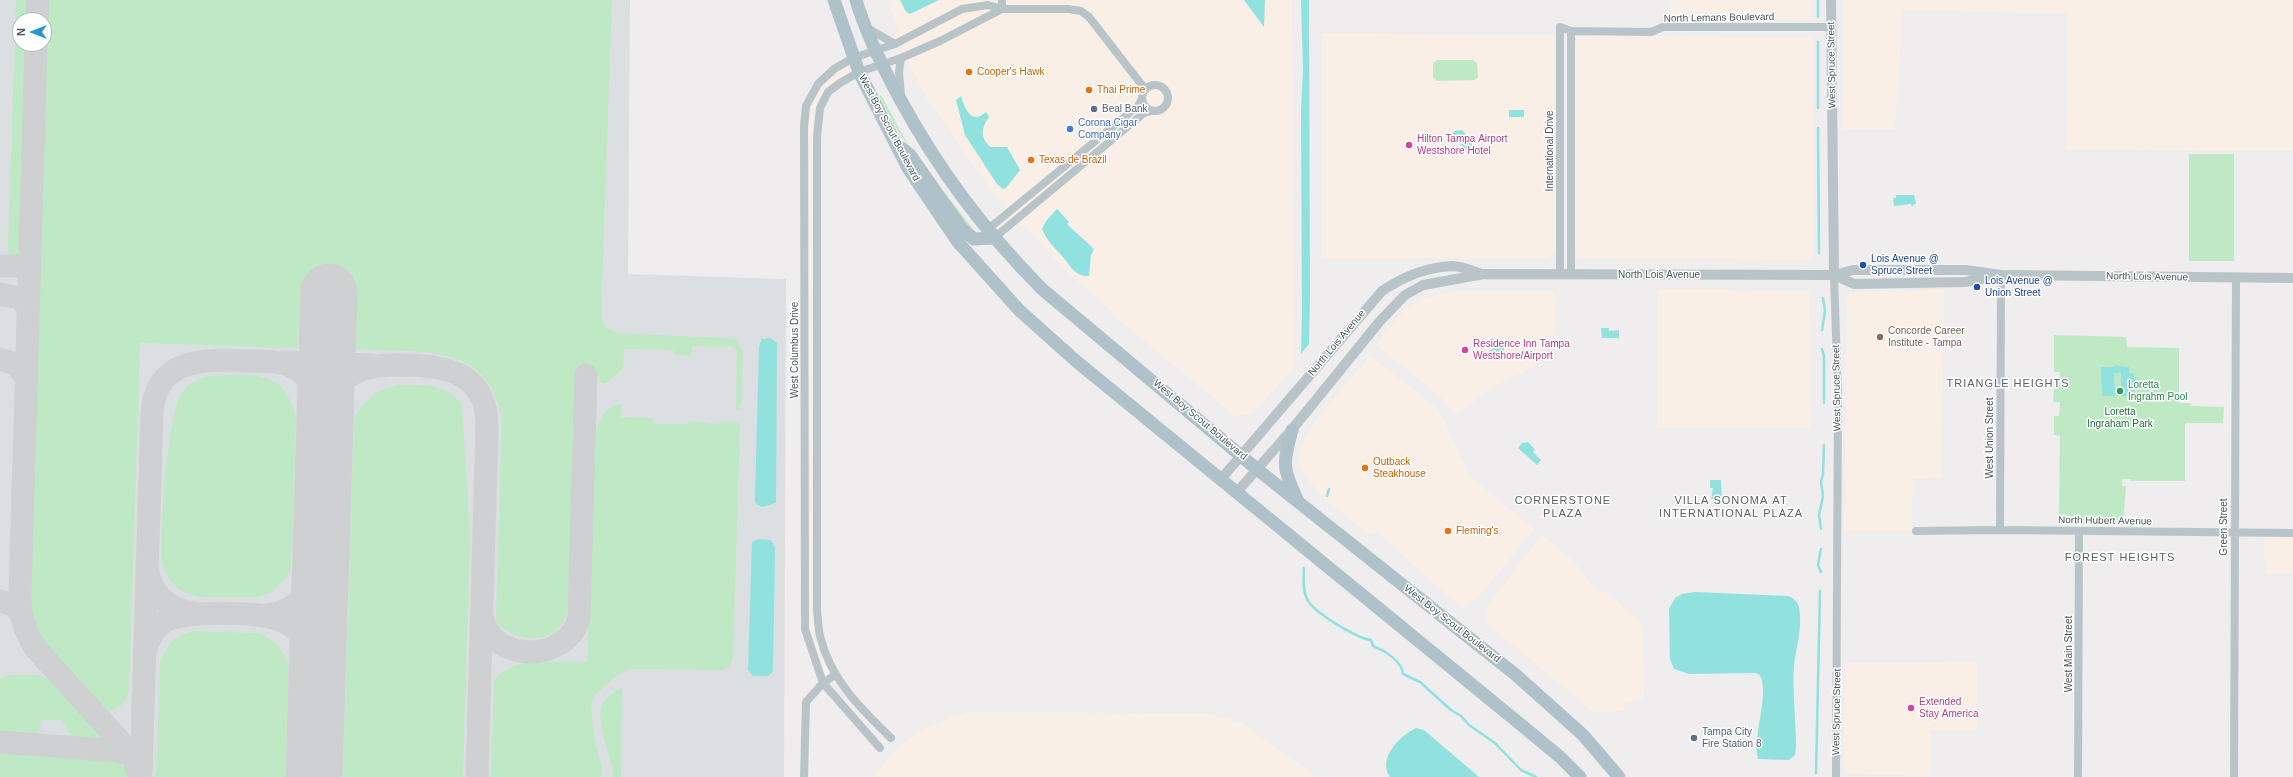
<!DOCTYPE html>
<html>
<head>
<meta charset="utf-8">
<style>
  body { margin:0 }
  #map { position:relative; width:2293px; height:777px; overflow:hidden; background:#efeded; font-family:Arial,sans-serif }
  canvas { display:block }
  .north { position:absolute; left:12px; top:12px; width:40px; height:40px; box-sizing:border-box; background:#fff; border:1px solid #b5bbbc; border-radius:50%; rotate:270deg; font-size:11px; font-weight:700; line-height:16px; text-align:center; color:#475458 }
  .north::after { content:''; display:block; margin:auto; width:14px; height:18px; background:#2c95c9; clip-path:polygon(50% 0,100% 100%,50% 72%,0 100%) }
</style>
</head>
<body>
<div id="map">
<canvas width="2293" height="777"></canvas>
<div class="north">N</div>
</div>
<script>
const ctx = document.querySelector('canvas').getContext('2d');
ctx.lineJoin = 'round';
function paint(path, color) { ctx.fillStyle = color; ctx.fill(path, 'evenodd'); }
function trace(path, color, width, dash) { ctx.strokeStyle = color; ctx.lineWidth = width; ctx.lineCap = dash ? 'butt' : 'round'; ctx.setLineDash(dash || []); ctx.stroke(path); }
function write(font, color, halo, rows, align = 'center') {
  ctx.font = font + ' Arial,sans-serif'; ctx.lineWidth = 3; ctx.setLineDash([]); ctx.textBaseline = 'middle'; ctx.strokeStyle = halo; ctx.fillStyle = color; for (const [text, x, y, turn = 0] of rows) {
    ctx.save(); ctx.translate(x, y); ctx.rotate((+turn || 0) * Math.PI / 180); ctx.textAlign = isNaN(turn) ? turn : align; if (halo) ctx.strokeText(text, 0, 0); ctx.fillText(text, 0, 0); ctx.restore();
  }
}
paint(new Path2D(`
  M887 0H1292L1295 366 1253 414 1235 416 1137 335 1129 326 1116 319 1111 311 1064 269 1025 226 1017 224 1005 210 1007 203 994 194 927 99 894 34 899 32Z
  M1670 0H1811V20H1677L1670 18Z
  M1843 0H2293V151L2066 150 2067 14 1903 10 1895 129H1842Z
  M1321 33 1554 35 1555 39 1556 250 1553 255 1546 258H1321Z
  M1578 36 1813 37V256L1809 260H1805L1579 258 1575 251V42Z
  M847 67 849 72 825 89 815 108 812 137V609L815 637 829 673 825 676 810 629 809 609V127L811 107 822 86Z
  M1670 289H1726L1744 292 1758 290 1809 291 1810 428H1657V291Z
  M1944 289 1942 478 1913 479 1912 531H1845L1847 298 1849 294 1855 292Z
  M1453 291H1554L1556 297 1553 339 1546 354 1538 364 1529 370 1509 378 1480 397 1463 410 1456 413 1452 412 1440 396 1376 345 1389 327 1406 309 1425 298Z
  M1370 356 1435 406 1443 419 1470 476 1534 529 1484 591 1469 605 1462 608 1379 534 1366 532 1324 499 1306 477 1299 464 1300 448 1311 426Z
  M1542 535 1573 560 1592 584 1616 600 1640 622 1643 633 1644 698 1624 704V711L1594 713 1487 623 1486 610 1488 605Z
  M2264 536 2293 537V574H2265Z
  M1977 662V730H1931L1930 776 1848 774 1844 766 1845 663Z
  M967 712 1204 713 1240 722 1317 777H874L896 749 924 728Z`), '#f9efe7');
paint(new Path2D(`
  M0 0H630L628 274 786 279 784 777H0ZM20 20H44V44H20Z`), '#dcdfe1');
paint(new Path2D(`
  M16 0H30L29 20H20V44H28L22 251C20 257 15 260 9 259L8 245Z
  M45 0H612L601 317 606 328 616 333 725 338 737 340 743 352 741 405H738L740 410 736 411 737 351 734 347 692 346 691 356 674 355 673 350 624 349 623 369 606 383H601L599 376 577 375C574 433 574 490 571 548 570 568 571 601 564 620 559 633 545 638 532 638 516 637 506 633 496 620L502 419C488 339 417 354 356 349L357 292 301 290 298 348 140 343 129 692C125 703 118 713 104 709 90 704 41 646 34 631 28 620 28 607 27 595Z
  M1437 60H1473L1477 63 1478 77 1474 80 1437 81 1433 77V63Z
  M881 95 911 150 977 234 967 230 898 131 879 96Z
  M2189 154H2234V261H2189Z
  M2054 335 2126 337 2127 347 2179 348V403H2190L2191 406 2224 407 2223 423H2185V481H2131V479H2122V486H2126L2123 525 2059 524 2060 436 2054 435V416H2059L2060 402H2053L2054 389 2059 388 2060 372H2054Z
  M220 375C262 375 284 371 296 418L291 569C275 596 265 598 235 597 217 597 193 600 179 589 170 583 164 572 162 561 159 536 168 413 181 394 190 379 204 377 220 375Z
  M399 385C424 385 446 383 462 405L470 533 463 777H343L354 420C364 399 376 389 399 385Z
  M622 404 621 417 653 418V424H688L689 420 713 424 735 421 740 425 733 659 729 667 721 670 629 669 617 675 595 695 591 703 594 737 602 768 601 777H491L494 681C512 654 558 664 587 662L595 438C598 423 603 405 622 404Z
  M192 631 258 633C275 639 283 650 289 667L285 777H156L160 661 172 640Z
  M11 675H37L53 681 107 743 75 742 62 720H41L39 732 28 737 0 735V678Z
  M622 687 621 777H613C613 757 593 721 603 703 606 696 616 692 622 687Z
  M0 750 113 757 127 770V777H0Z`), '#bfe9c5');
paint(new Path2D(`
  M900 0H939L910 14 906 12Z
  M1244 0H1265L1264 27Z
  M1301 0H1309L1310 295 1309 344 1301 354 1302 314 1301 111 1303 70Z
  M961 96C964 107 971 126 986 112L989 117C981 128 980 137 990 147H1007L1020 170 1006 188 1003 189 997 184 965 135 956 100Z
  M1509 110H1524V117H1509Z
  M1462 130 1472 141V146L1467 150 1451 137 1454 131Z
  M1896 195H1914L1916 204H1914L1912 207 1911 204 1894 206 1893 198H1896Z
  M1057 209 1069 222 1067 224 1094 249 1091 255 1089 276C1075 277 1071 266 1063 257 1054 246 1048 243 1042 229L1046 221Z
  M1601 328H1609V331L1619 330V338H1602Z
  M770 338 777 343 776 503 762 507 755 503V497L759 346 762 339Z
  M1500 344 1504 347V354L1490 357 1489 351Z
  M2114 365 2129 367V373H2132L2137 383 2132 396H2121V373H2114L2115 396H2102L2101 367H2114Z
  M1528 442 1535 449 1533 452 1541 460 1537 465 1518 448 1522 443Z
  M1710 480H1721L1722 499H1711L1713 488H1710Z
  M758 539 771 540 775 548 773 671 768 676H753L748 670 752 542Z
  M1695 592 1787 596C1793 597 1797 601 1799 607 1803 627 1796 647 1794 665 1792 690 1796 721 1796 746L1795 755 1789 760 1758 759C1752 735 1770 695 1760 675L1755 673 1689 674 1674 669 1670 659 1669 609 1675 598 1682 594Z
  M1416 728 1424 730 1479 777H1390C1377 758 1400 736 1416 728Z`), '#91e1df');
trace(new Path2D(`
  M1818 17V0
  M1818 42V108
  M1818 128 1819 253
  M1822 330 1825 311 1823 298
  M1822 349 1824 356V403
  M1327 496 1329 489
  M1821 529 1819 515 1823 496 1821 482 1823 474 1824 445
  M1821 549 1818 565 1821 572
  M1304 568C1304 578 1302 589 1307 599 1313 612 1356 638 1371 640L1373 646C1384 650 1402 661 1403 674L1420 682 1451 710 1461 716 1469 725 1495 743 1521 770 1536 777
  M1816 773 1820 591`), '#91e1df', 2.5);
trace(new Path2D(`
  M37 20 38 0
  M36 44 20 594C20 615 24 631 36 649L131 753 140 777
  M0 266H30
  M0 294 20 298 28 307
  M0 359 15 364 26 377
  M283 362 371 365
  M326 411C340 366 371 364 411 365 454 367 487 377 487 427L477 777
  M148 572C152 596 170 609 193 613
  M0 601 14 605 21 615
  M482 615C489 664 570 664 579 616L586 375
  M263 616C332 609 320 534 321 483
  M146 650C149 638 156 627 166 621 184 610 257 612 277 619 290 623 300 632 307 643 322 668 314 722 313 751
  M0 742 118 751 128 754 134 759
  M141 772 152 413C156 358 204 359 245 361 263 361 280 360 296 369 311 378 319 396 326 411`), '#cfd0d2', 23);
trace(new Path2D(`
  M314 777 329 292`), '#cfd0d2', 57);
trace(new Path2D(`
  M1002 0V9
  M867 28 895 44
  M1571 31V274
  M1142 98a13 13 0 1 1 26 0a13 13 0 1 1-26 0Z
  M901 95 899 72 901 58
  M987 230 1138 106 1142 99
  M994 238 1144 113 1151 111
  M1560 274V27L1571 31 1651 32 1663 27H1831
  M1834 275 1838 395 1836 777
  M2000 530 2001 275
  M1916 531 2000 530 2293 533
  M891 738C861 709 830 679 820 636 818 628 818 618 817 609V137L820 108 828 92 840 83 859 72 901 58 940 41 1002 9
  M880 748 823 683 805 629 804 126 806 106 818 84 834 69 853 58 895 44 962 9 988 5 1002 9H1068L1081 11 1089 17 1145 89
  M804 777 806 702 823 683 835 675
  M2078 777 2079 531
  M2234 777 2236 278`), '#b9c4c8', 8);
trace(new Path2D(`
  M1831 0 1834 275
  M1834 275 1854 284 1965 282 1992 277
  M1221 479 1382 291C1403 277 1426 267 1452 266 1462 266 1473 271 1482 274
  M1237 492 1294 427 1380 321 1405 295 1423 285 1484 274 1834 275 1853 270H1966L2001 275 2293 278`), '#b9c4c8', 10);
trace(new Path2D(`
  M834 0 859 72 908 168 958 242 984 271 1019 310 1076 361 1514 719 1560 757 1580 777
  M856 0C866 34 882 66 899 97 939 171 983 229 1042 289L1258 470 1516 675 1583 735 1619 777
  M901 148 910 155 962 229 974 239 994 238
  M1292 430C1283 462 1282 468 1297 499`), '#afc2c9', 13);
for (const [x, y, r, color] of [
  [969,72,4,"#e8710a"],
  [1089,90,4,"#e8710a"],
  [1094,109,4,"#5c6f8a"],
  [1070,129,4,"#3f7fe0"],
  [1409,145,4,"#d1479c"],
  [1031,160,4,"#e8710a"],
  [1863,265,4,"#1a4fb4"],
  [1977,287,4,"#1a4fb4"],
  [1880,337,4,"#8d6e63"],
  [1465,350,4,"#d1479c"],
  [2120,391,4,"#2e9e5b"],
  [1365,468,4,"#e8710a"],
  [1448,531,4,"#e8710a"],
  [1911,708,4,"#d1479c"],
  [1694,738,4,"#5c6f8a"]
]) { const dot = new Path2D(); dot.arc(x, y, r, 0, 2 * Math.PI); ctx.fillStyle = color; ctx.fill(dot); trace(dot, '#fff', 1.5); }
write('10px', '#475458', '#fff', [
  ["North Lemans Boulevard",1719,18,-1],
  ["West Spruce Street",1832,65,-91],
  ["West Boy Scout Boulevard",889,128,62],
  ["International Drive",1550,151,-90],
  ["North Lois Avenue",1659,275],
  ["North Lois Avenue",2147,277,1],
  ["North Lois Avenue",1337,343,-50],
  ["West Columbus Drive",795,350,-90],
  ["West Spruce Street",1837,388,-91],
  ["West Boy Scout Boulevard",1200,420,40],
  ["West Union Street",1990,438,-90],
  ["North Hubert Avenue",2105,521,1],
  ["Green Street",2224,527,-90],
  ["West Boy Scout Boulevard",1452,624,38],
  ["West Main Street",2069,654,-90],
  ["West Spruce Street",1837,712,-89]
]);
write('10px', '#c56008', '#fff', [
  ["Cooper's Hawk",977,72],
  ["Thai Prime",1097,90],
  ["Texas de Brazil",1039,160],
  ["Outback",1373,462],
  ["Steakhouse",1373,474],
  ["Fleming's",1456,531]
], 'left');
write('10px', '#4e5e75', '#fff', [
  ["Beal Bank",1102,109],
  ["Tampa City",1702,732],
  ["Fire Station 8",1702,744]
], 'left');
write('10px', '#366cbe', '#fff', [
  ["Corona Cigar",1078,123],
  ["Company",1078,135]
], 'left');
write('10px', '#b23c85', '#fff', [
  ["Hilton Tampa Airport",1417,139],
  ["Westshore Hotel",1417,151],
  ["Residence Inn Tampa",1473,344],
  ["Westshore/Airport",1473,356],
  ["Extended",1919,702],
  ["Stay America",1919,714]
], 'left');
write('10px', '#164399', '#fff', [
  ["Lois Avenue @",1871,259],
  ["Spruce Street",1871,271],
  ["Lois Avenue @",1985,281],
  ["Union Street",1985,293]
], 'left');
write('10px', '#785e54', '#fff', [
  ["Concorde Career",1888,331],
  ["Institute - Tampa",1888,343]
], 'left');
write('10px', '#27864d', '#fff', [
  ["Loretta",2128,385],
  ["Ingrahm Pool",2128,397]
], 'left');
write('10px', '#207036', '#fff', [
  ["Loretta",2120,412],
  ["Ingraham Park",2120,424]
]);
ctx.letterSpacing = '1px';
write('11px', '#5a5f61', '#fff', [
  ["TRIANGLE HEIGHTS",2008,384],
  ["CORNERSTONE",1563,501],
  ["PLAZA",1563,514],
  ["VILLA SONOMA AT",1731,501],
  ["INTERNATIONAL PLAZA",1731,514],
  ["FOREST HEIGHTS",2120,558]
]);
ctx.letterSpacing = '0px';
</script>
</body>
</html>
